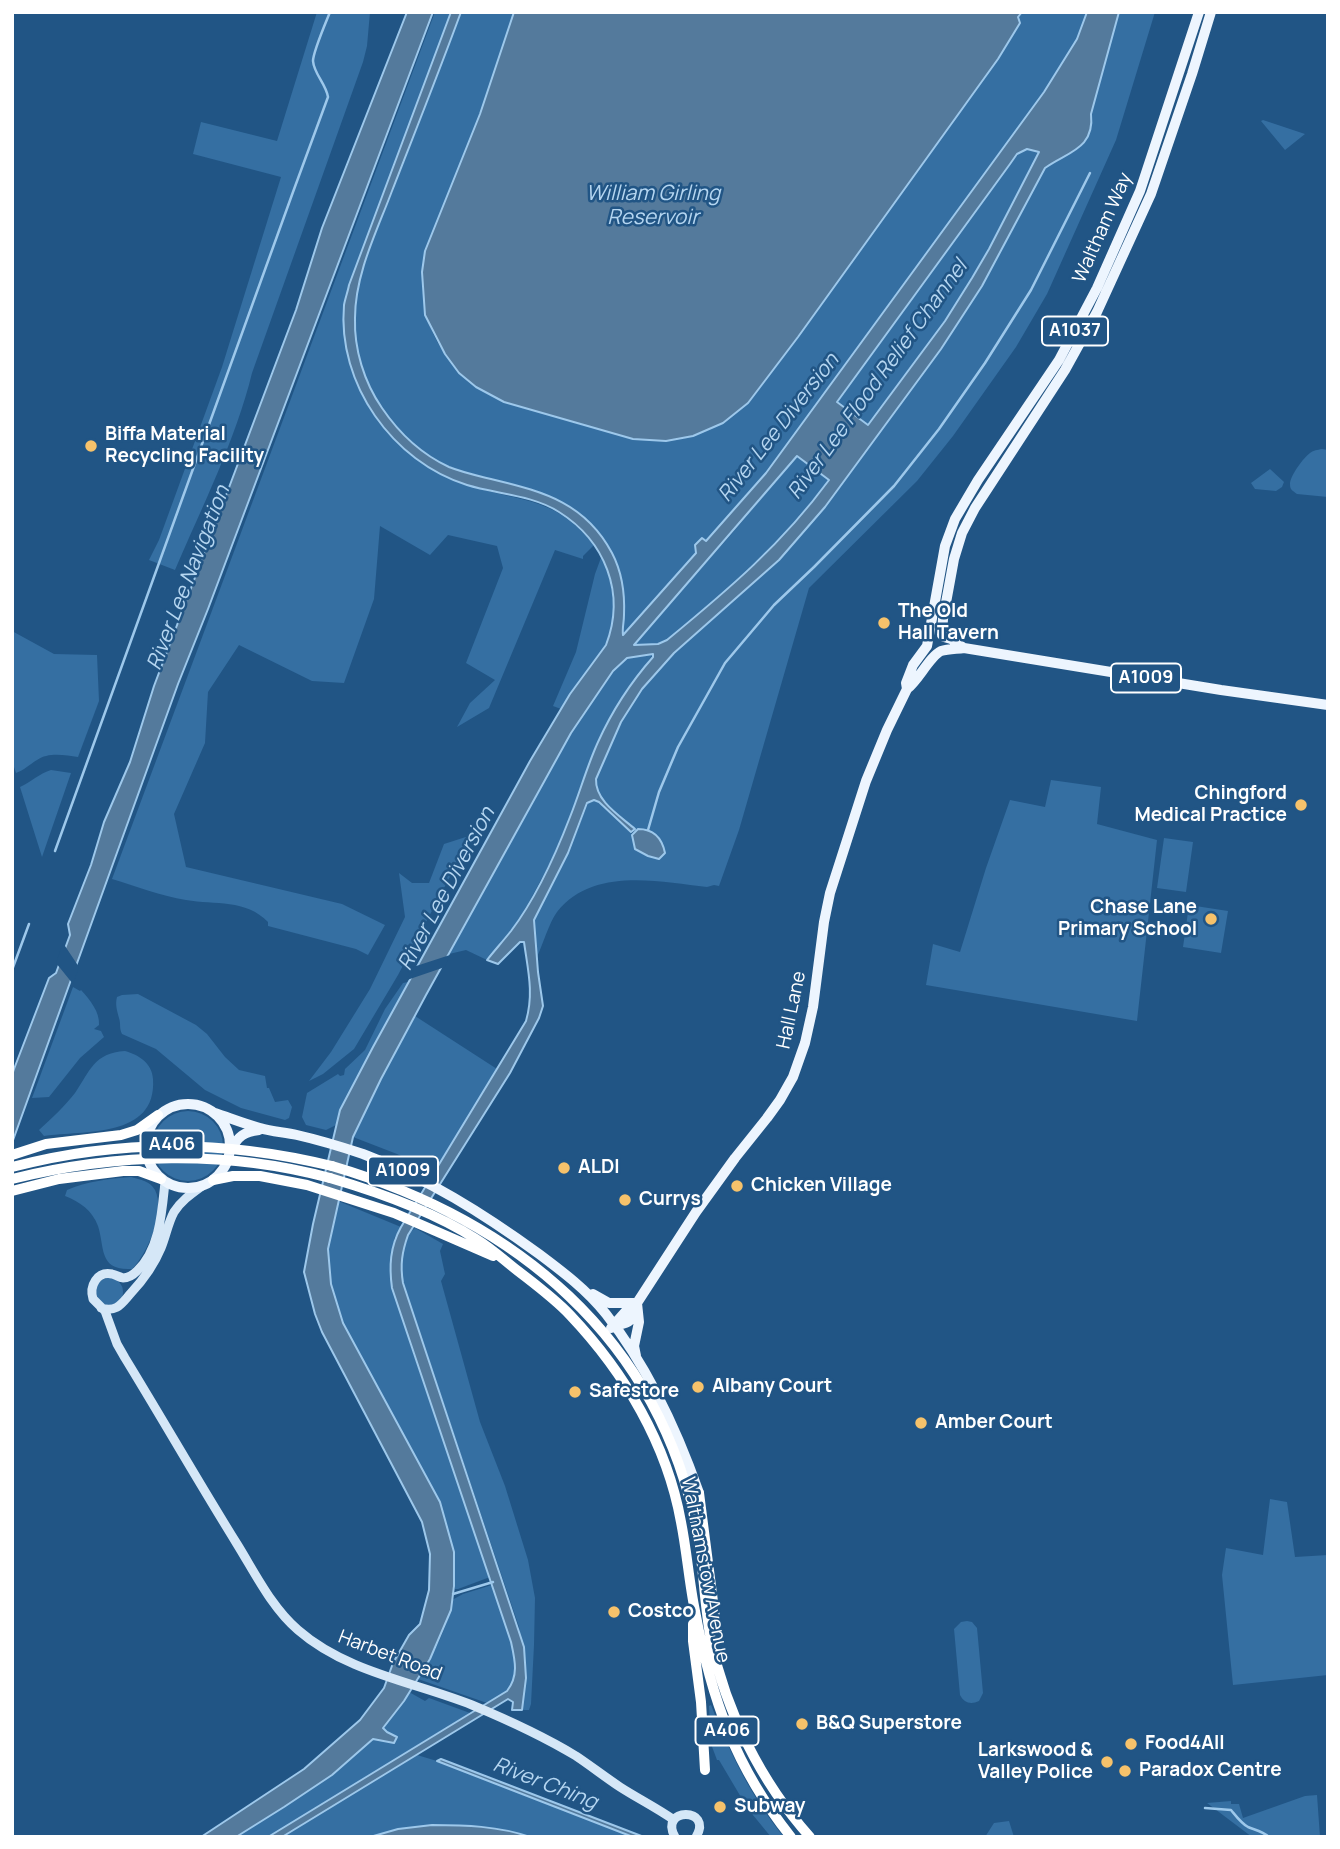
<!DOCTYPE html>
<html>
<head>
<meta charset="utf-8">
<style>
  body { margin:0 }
  #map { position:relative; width:1340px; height:1849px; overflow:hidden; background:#215585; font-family:Manrope,sans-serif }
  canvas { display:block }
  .frame { position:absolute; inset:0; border:14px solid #fff; pointer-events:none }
</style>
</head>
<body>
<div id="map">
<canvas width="1340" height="1849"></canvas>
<div class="frame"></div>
</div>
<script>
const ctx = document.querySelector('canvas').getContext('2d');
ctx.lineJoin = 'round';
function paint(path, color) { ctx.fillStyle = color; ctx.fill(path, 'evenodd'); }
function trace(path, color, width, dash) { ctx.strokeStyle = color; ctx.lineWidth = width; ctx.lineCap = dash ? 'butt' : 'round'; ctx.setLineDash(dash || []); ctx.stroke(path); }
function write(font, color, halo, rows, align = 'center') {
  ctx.font = font + ' Manrope,sans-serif'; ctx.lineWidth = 5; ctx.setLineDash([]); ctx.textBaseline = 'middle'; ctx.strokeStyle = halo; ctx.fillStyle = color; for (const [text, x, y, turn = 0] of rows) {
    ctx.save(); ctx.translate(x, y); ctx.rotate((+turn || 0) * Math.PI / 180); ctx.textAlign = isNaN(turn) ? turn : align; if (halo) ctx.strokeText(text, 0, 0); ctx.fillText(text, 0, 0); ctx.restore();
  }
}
paint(new Path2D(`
  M317 12H370L367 46 363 62 252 373C236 439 202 507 175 570L149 560 159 540 222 367 281 177 193 154 201 122 277 141Z
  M435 12H451L349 285C348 291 345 299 344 305 340 357 365 420 407 451 416 457 426 462 435 467 445 473 456 481 468 485 521 503 554 495 594 545L583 556V559L555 550 489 708 457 727 470 703 495 680 466 663 503 568 497 546 448 535 430 555 380 526 374 599 344 683 312 681 239 645 208 692 205 743 174 814 186 867 342 904 385 925 368 955 356 949 268 926V922C246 899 215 905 186 900 161 896 136 886 112 879Z
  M461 12H514L480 114 425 251C416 310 431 348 476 387L723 423 748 403 798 337 998 59 1020 23 1018 17 1022 12H1087L1077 39 1044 92 766 473 623 635 621 634C625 613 621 598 617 577 615 569 615 559 611 551 590 508 548 493 504 482 485 477 466 474 448 466 392 441 353 378 355 317 356 273 377 231 393 191 416 131 439 72 461 12Z
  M1119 12H1155L1116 140 1047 294 1016 347 953 436 917 481 809 588 739 830 719 886 714 885 707 887C658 881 592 867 557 912 549 923 543 944 537 957L534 921 568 853 589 801 594 800 600 802 631 832 635 849 641 829H635C620 816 595 801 596 779L621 722 642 689 674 653 754 583 825 507 941 349 982 286 1045 168C1067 152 1095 148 1091 114Z
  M1263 120 1305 134 1285 150 1261 121Z
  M1027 149 1039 151 989 249 972 278 945 321 868 425 837 402 1010 164 1022 150Z
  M1322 449 1328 450V497L1297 494C1292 490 1290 490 1290 484 1290 476 1304 457 1310 453 1314 450 1317 450 1322 449Z
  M797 456 829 479C782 544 729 589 667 640L658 644 633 645 728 538Z
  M1270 469 1284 482 1282 487 1276 491 1255 489 1251 483Z
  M602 555C613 585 618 614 606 645L561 709 553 706 576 652 595 574Z
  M12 631 54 654 97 655 99 701 78 757C65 755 48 752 37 760 29 765 24 770 16 773L12 761Z
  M653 654 608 721 596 744 570 818 550 863 528 904 511 931 487 960 466 950 449 954 571 733 613 671 627 658Z
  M51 770 71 773 42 857 20 787C31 782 40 773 51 770Z
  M1051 780 1101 787 1097 824 1157 840 1137 1021 926 985 933 944 960 952 986 868 1010 800 1045 807Z
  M472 835 398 975 354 1049 323 1074 309 1081 331 1052 370 989 405 917 399 873 412 883H429L444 844Z
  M1164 838 1193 842 1186 892 1157 888Z
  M1189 905 1228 911 1221 953 1183 947Z
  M408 982 340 1110 336 1125 326 1130 306 1125 302 1117 307 1093 338 1074 340 1076 344 1075 345 1069 365 1050 385 1009 403 983Z
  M73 987 80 991 81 990C90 1000 100 1012 99 1025L94 1029 101 1031 104 1037 80 1058 49 1097 32 1098Z
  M138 994 196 1025 207 1034 225 1057 239 1070 265 1076 267 1088H269L275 1102 288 1100 292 1107 289 1118 285 1120 241 1108 205 1090 156 1049 122 1034C119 1028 121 1024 119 1018 117 1010 115 1005 117 997L122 995Z
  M415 1016 497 1069 434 1172 397 1154 353 1137 381 1079Z
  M125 1051C139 1055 152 1063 153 1079 157 1139 83 1130 44 1136L39 1130C52 1118 65 1106 75 1093 90 1071 94 1053 125 1051Z
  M153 1146a35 35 0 1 1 70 0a35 35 0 1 1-70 0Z
  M131 1177C141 1180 150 1181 155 1190 166 1212 147 1254 132 1269 98 1271 105 1247 98 1226 92 1210 80 1202 65 1196L67 1190C87 1181 109 1179 131 1177Z
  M338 1201 401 1227 394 1239 410 1344 490 1577 458 1589H455L454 1586V1552L440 1502 343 1323 331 1284 328 1249Z
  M415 1228 443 1244 440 1251 445 1274 441 1281 480 1422 505 1486 528 1560 535 1598 534 1645 531 1704 529 1710H522L526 1678 519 1627 403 1283C400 1266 399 1240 415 1228Z
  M95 1292a14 14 0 1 1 28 0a14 14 0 1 1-28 0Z
  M1270 1499 1287 1502 1295 1557 1328 1555V1675L1233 1685 1222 1575 1226 1548 1263 1555Z
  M492 1585C499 1606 523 1663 513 1682 508 1693 497 1697 487 1703L418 1679C432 1657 449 1626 452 1600L463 1594Z
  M967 1621 972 1622 977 1628 983 1693 979 1701C971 1705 964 1703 960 1695L954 1629 961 1622Z
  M409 1692 425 1701 429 1698 470 1713 268 1837H236L284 1807 332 1775 369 1741 373 1739 385 1740 387 1732 383 1728 385 1724Z
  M711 1705C730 1753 751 1797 784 1837H771L748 1809 719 1760H717L711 1744 709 1706Z
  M417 1755 437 1761 633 1837H530L496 1829 432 1825 398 1829 370 1837H282Z
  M1317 1795 1320 1837H1252L1207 1803 1231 1801V1804H1239L1243 1818 1305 1796Z
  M1009 1821 1014 1837H985L994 1823Z`), '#356fa2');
const water = new Path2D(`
  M407 12H433L208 609 178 684 12 1143V1075L14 1069 49 978 56 973 70 935 68 924 91 865 104 822 130 762 154 686 296 310 322 228Z
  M451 12H461C439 72 415 132 392 191 377 231 355 274 355 318 354 349 364 382 382 408 399 433 421 454 449 467 464 473 479 476 495 480 545 492 586 504 612 553 622 572 625 593 624 615 624 622 622 629 623 635L696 553 695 545 702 538 706 541 766 473 1044 92 1077 39 1087 12H1119L1091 114C1095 149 1067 152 1045 168L982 286 941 349 825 507 779 560 674 653 642 689 621 722 596 779C595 801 620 816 635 829L631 832 599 802 594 800 587 803 568 853 534 920 538 972 543 1006 539 1018 510 1073 408 1235C402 1252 400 1265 403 1283L524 1647 526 1678 522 1710H512L513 1702 508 1699 282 1837H268L507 1691C519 1676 515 1660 511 1642L392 1288C389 1266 390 1247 401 1227L526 1021C534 993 528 971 524 942H520L498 964 487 960C495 950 503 941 511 931 536 898 555 856 570 817 580 792 587 766 598 742 612 711 631 682 653 657V654L627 658 613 671 571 733 426 995 381 1079 353 1137 328 1249 331 1284 343 1323 440 1502 454 1552V1586L451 1610 430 1659 404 1701 383 1728 387 1732 397 1737 394 1743 373 1739 332 1775 284 1807 236 1837H201L304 1769 360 1720 384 1688 393 1663 409 1635 420 1624 429 1590 430 1554 422 1522 322 1332 315 1314 304 1272 313 1224 340 1110 373 1047 530 761 570 694 606 645C626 593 605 541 559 512 533 495 496 494 467 485 393 462 337 384 344 305 345 299 348 291 349 285ZM1027 149 1039 152 989 249 972 278 945 321 868 425 837 402 1010 164 1017 154ZM797 456 829 480C782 544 729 589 667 640L658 644 634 645Z
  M514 12H1022L1018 17 1020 23 998 59 798 337 748 403 723 423 693 436 666 441 633 439 504 402 476 387 459 373 445 354 425 315 422 272 425 251 480 114Z
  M638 829C654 829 662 838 665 853L659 859 648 856 635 849 632 835Z
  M441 1759 644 1837H633L437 1761Z
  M432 1825C464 1825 499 1826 530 1837H370L398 1829Z`);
paint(water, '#547a9c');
trace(water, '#9dc8eb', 2);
paint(new Path2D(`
  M63 943 79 967 73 984 56 963Z
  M450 955 445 967 407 980 413 967Z`), '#215585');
trace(new Path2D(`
  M648 830 659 792 678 747 725 663 774 605 814 567 894 486 939 429 985 363 1031 290 1090 173
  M55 851 293 192 328 97C326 84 314 74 313 61 313 52 326 22 330 12
  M12 970 29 924
  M453 1594 493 1582
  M1205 1808 1231 1810C1236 1816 1241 1823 1248 1827 1255 1830 1262 1831 1269 1837`), '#9dc8eb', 2.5);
trace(new Path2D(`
  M165 1182C162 1211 160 1249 137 1271 134 1274 128 1278 123 1278 119 1277 116 1275 112 1274 97 1271 89 1286 93 1299L105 1311 117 1344 125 1358C163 1420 199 1483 237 1544 255 1573 272 1608 298 1630 346 1672 414 1682 472 1705 508 1720 543 1736 576 1756 591 1766 605 1777 620 1787 637 1798 657 1808 674 1820
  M101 1308C117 1313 122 1303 131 1293 144 1279 154 1265 161 1248 166 1236 168 1223 174 1212 181 1201 191 1194 202 1186
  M675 1837C658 1807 714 1807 696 1837`), '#d5e7f7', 9);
trace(new Path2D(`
  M942 635 943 619 954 559 962 533 975 508 1065 370 1097 312 1151 194 1192 74 1211 12
  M944 637 951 639 964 648
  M907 689C918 681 930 656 941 651 948 649 957 649 964 648L1221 690 1328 705
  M146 1146a42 42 0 1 1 84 0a42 42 0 1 1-84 0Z
  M215 1113C230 1118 245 1124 260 1128 272 1132 285 1132 297 1135 319 1140 342 1147 363 1154 427 1178 484 1214 539 1254 563 1272 587 1290 606 1314 647 1366 677 1430 699 1493
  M231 1150C238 1136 244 1132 259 1130
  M593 1294 609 1303H637
  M614 1325C626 1325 633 1321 637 1311
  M611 1328 626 1311 636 1304
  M636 1356 634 1346 639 1322 637 1303 696 1212 735 1158 767 1118 780 1100 793 1077 805 1043 813 1007 824 922 830 893 866 781 887 730 907 689 906 683 913 665 927 646 945 546 955 519 978 480 1059 360 1097 288 1140 191 1199 12`), '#edf5fe', 10);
trace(new Path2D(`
  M12 1155 46 1144 121 1135 137 1130 158 1115
  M332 1166C515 1220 659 1337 697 1531 704 1567 704 1604 711 1640 726 1712 761 1782 810 1837
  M330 1178C378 1192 434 1212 476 1239 491 1248 504 1260 518 1271 536 1285 555 1299 570 1315 625 1373 667 1444 681 1522 687 1552 689 1582 695 1611 711 1698 735 1767 791 1837
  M213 1180 233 1176H260L307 1185 394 1213 493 1256
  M12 1191 59 1179 123 1171H139L161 1179
  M699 1493 716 1625
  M693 1624V1641L701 1702 705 1770`), '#fff', 10);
trace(new Path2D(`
  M12 1167C118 1139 226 1140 332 1166
  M12 1179C116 1153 227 1150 330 1178`), '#fff', 10);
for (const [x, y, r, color] of [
  [91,446,7,"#f6c26b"],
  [884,623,7,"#f6c26b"],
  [1301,805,7,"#f6c26b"],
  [1211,919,7,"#f6c26b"],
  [564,1168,7,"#f6c26b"],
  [737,1186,7,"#f6c26b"],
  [625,1200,7,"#f6c26b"],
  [698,1387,7,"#f6c26b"],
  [575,1392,7,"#f6c26b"],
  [921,1423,7,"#f6c26b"],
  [614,1612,7,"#f6c26b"],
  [802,1724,7,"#f6c26b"],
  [1131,1744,7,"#f6c26b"],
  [1107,1762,7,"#f6c26b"],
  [1125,1771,7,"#f6c26b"],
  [720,1807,7,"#f6c26b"]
]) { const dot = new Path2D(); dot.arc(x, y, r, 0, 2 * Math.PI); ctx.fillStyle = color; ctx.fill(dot); trace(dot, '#215585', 2.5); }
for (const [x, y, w] of [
  [1075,331,66],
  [1146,678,70],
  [172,1145,63],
  [403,1171,70],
  [727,1731,63]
]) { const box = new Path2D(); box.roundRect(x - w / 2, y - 14.5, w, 29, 5); ctx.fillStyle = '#215585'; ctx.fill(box); trace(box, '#fff', 2); }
write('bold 18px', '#fff', null, [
  ["A1037",1075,331],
  ["A1009",1146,678],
  ["A406",172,1145],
  ["A1009",403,1171],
  ["A406",727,1731]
]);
write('19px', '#fff', '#215585', [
  ["Waltham Way",1103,228,-66],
  ["Hall Lane",792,1010,-78],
  ["Walthamstow Avenue",705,1570,79],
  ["Harbet Road",390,1656,21]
]);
write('bold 19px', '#fff', '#215585', [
  ["Biffa Material",105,435],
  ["Recycling Facility",105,457],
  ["The Old",898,612],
  ["Hall Tavern",898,634],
  ["Chingford",1287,794,"right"],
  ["Medical Practice",1287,816,"right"],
  ["Chase Lane",1197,908,"right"],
  ["Primary School",1197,930,"right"],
  ["ALDI",578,1168],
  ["Chicken Village",751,1186],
  ["Currys",639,1200],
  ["Albany Court",712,1387],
  ["Safestore",589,1392],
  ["Amber Court",935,1423],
  ["Costco",628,1612],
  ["B&Q Superstore",816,1724],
  ["Food4All",1145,1744],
  ["Larkswood &",1093,1751,"right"],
  ["Valley Police",1093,1773,"right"],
  ["Paradox Centre",1139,1771],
  ["Subway",734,1807]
], 'left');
write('italic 21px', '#b5d6f1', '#215585', [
  ["William Girling",653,194],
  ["Reservoir",653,218],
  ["River Lee Flood Relief Channel",878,380,-54],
  ["River Lee Diversion",779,428,-52],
  ["River Lee Navigation",189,578,-69],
  ["River Lee Diversion",447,889,-62],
  ["River Ching",545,1784,21]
]);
</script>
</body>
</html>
